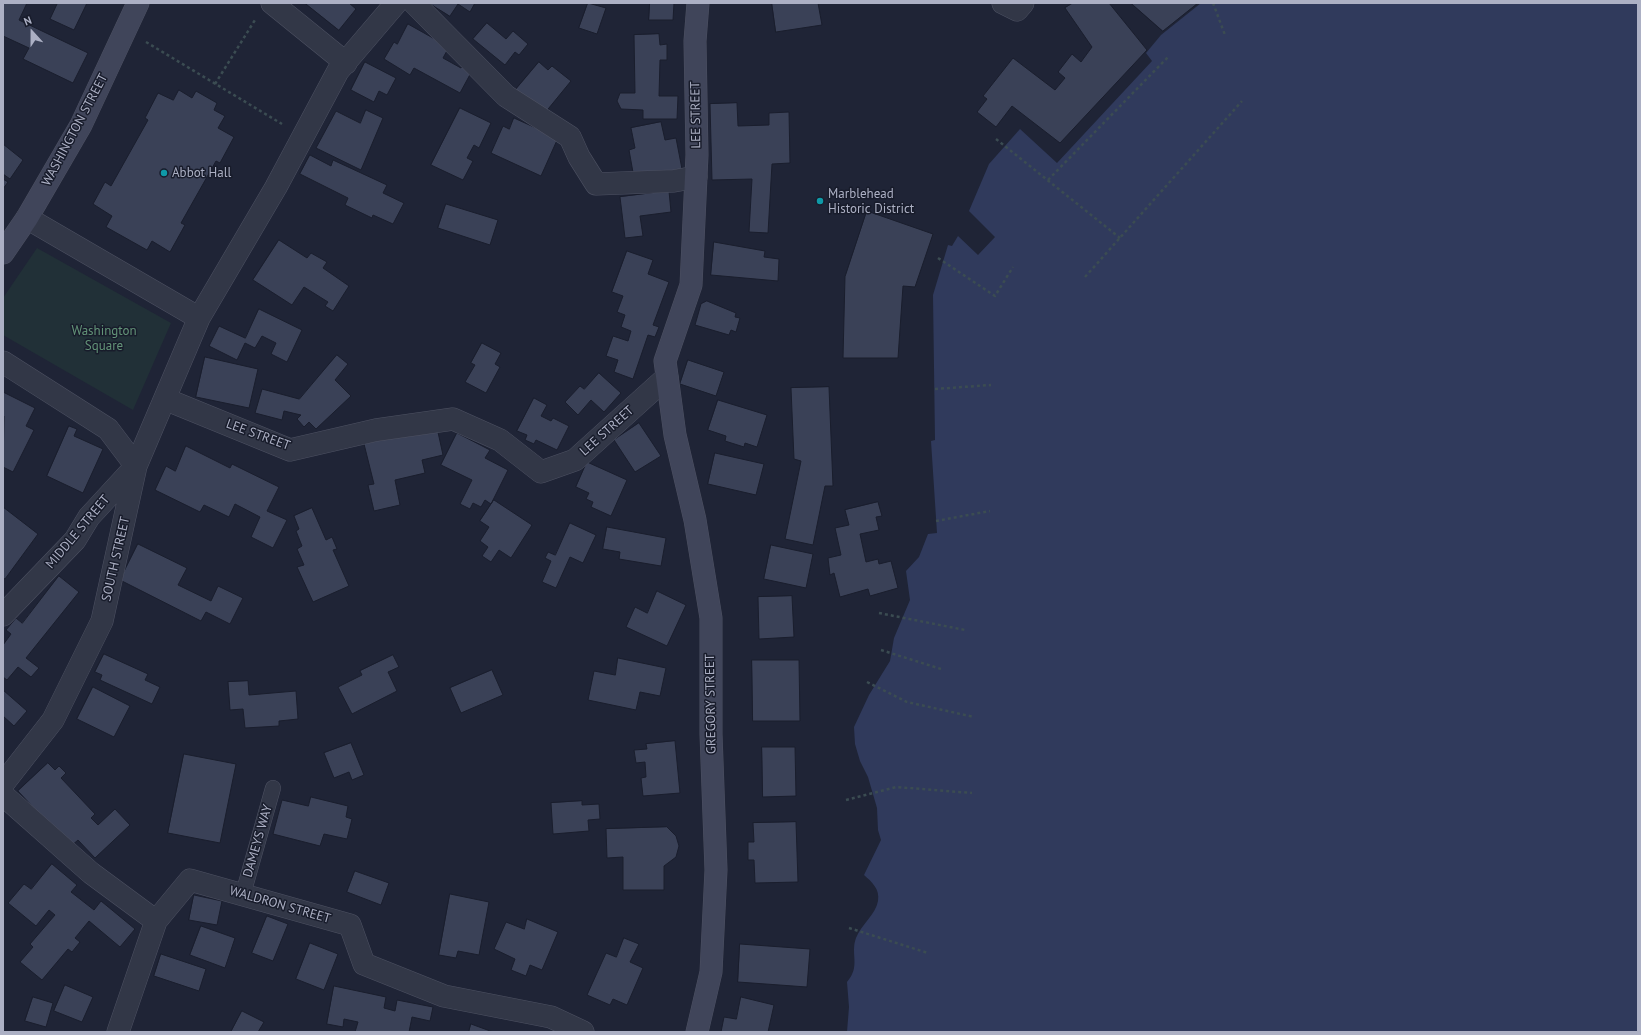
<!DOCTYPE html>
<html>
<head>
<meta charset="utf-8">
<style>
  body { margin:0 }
  #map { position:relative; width:1641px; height:1035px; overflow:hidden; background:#1f2436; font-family:"PT Sans",sans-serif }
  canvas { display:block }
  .frame { position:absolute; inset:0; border:4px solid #acb0c4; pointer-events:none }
  .north { position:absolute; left:12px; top:12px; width:40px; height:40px; -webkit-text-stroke:3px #181c2b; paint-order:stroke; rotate:339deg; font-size:11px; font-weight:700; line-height:16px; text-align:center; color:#acb0c4 }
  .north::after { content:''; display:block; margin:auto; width:14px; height:18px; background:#acb0c4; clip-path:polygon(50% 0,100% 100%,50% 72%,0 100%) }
</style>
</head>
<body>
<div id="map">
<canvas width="1641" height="1035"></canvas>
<div class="frame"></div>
<div class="north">N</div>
</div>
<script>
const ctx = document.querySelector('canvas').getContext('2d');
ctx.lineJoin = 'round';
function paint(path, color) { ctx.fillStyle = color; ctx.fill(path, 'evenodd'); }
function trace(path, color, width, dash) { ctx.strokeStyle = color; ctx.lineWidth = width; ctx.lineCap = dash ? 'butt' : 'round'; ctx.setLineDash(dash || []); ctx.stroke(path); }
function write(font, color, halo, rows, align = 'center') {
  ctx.font = font + ' "PT Sans",sans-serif'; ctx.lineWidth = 3; ctx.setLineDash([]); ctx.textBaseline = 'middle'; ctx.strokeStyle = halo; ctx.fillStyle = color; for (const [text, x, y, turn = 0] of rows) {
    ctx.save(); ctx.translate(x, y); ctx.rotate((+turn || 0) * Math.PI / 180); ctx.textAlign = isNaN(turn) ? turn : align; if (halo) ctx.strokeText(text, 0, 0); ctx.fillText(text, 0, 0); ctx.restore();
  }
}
paint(new Path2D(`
  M37 248 171 323 133 410 3 335V298Z`), '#213037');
paint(new Path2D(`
  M1201 3H1638V1032H847L849 1007 847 982C861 966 850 954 856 938 861 925 876 914 878 901 880 889 872 882 864 875L881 840 878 830 877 808 868 777 860 761 855 744 854 727 869 695 890 661 894 638 910 600 906 571 919 557 928 534 937 533 931 441 935 440 933 295 948 245 952 246 958 236 978 255 995 237 969 211 989 164 1020 129 1057 163 1152 61 1146 53 1161 35Z`), '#303a5c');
const building = new Path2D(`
  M3 3H27L19 20 88 53 73 83 23 59 29 48 3 36Z
  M55 3H87L74 30 50 19 57 4Z
  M305 3H349L356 9 339 30Z
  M429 3H475L470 12 458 4 450 16Z
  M588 3 606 8 597 34 579 28Z
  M650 3H674L673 20H649Z
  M772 3H818L822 25 776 32Z
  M1073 3H1109L1147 50 1060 143 1012 106 996 127 977 112 987 99 983 96 1013 58 1055 90 1065 78 1058 72 1072 54 1081 62 1092 47 1065 8Z
  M1131 3H1198L1163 31Z
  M487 23 506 39 513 31 528 44 519 55 515 52 505 65 473 39Z
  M408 24 449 47 443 58 461 68 464 64 473 69 460 93 414 68 410 75 384 59 394 42 397 44Z
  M659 34 660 45 667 44V60H660L659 96H678L677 119H643V110L621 109 617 101 620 93H635L634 35Z
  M365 62 396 78 387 95 379 91 374 102 351 90Z
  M539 62 548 70 552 66 571 81 544 114 512 94Z
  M179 90 192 98 196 91 217 103 214 110 225 116 218 128 234 137 220 163 216 161 181 223 185 225 170 252 152 241 147 250 106 227 112 216 93 204 105 182 111 186 148 120 145 118 158 93 173 100Z
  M737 103 738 126 769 125V113L789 112 790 163 772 164 768 233 749 232 752 179 712 180 710 104Z
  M460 108 491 123 479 148 474 145 467 158 473 161 463 180 431 165Z
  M366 110 383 118 361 170 316 148 336 111 360 123Z
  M514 118 558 138 541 176 491 153 503 126 509 129Z
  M661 122 665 140 676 138 682 169 634 178 629 150 635 148 631 128Z
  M3 144 23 160 10 179 3 174Z
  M310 155 331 166 333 160 387 185 383 193 404 203 393 224 373 215 372 218 345 205 348 198 300 174Z
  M3 179 8 182 3 189Z
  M669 191 671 212 640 216 643 236 625 238 620 197Z
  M446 204 498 220 490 245 438 228Z
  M867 211 933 234 915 287 903 286 898 358H843L845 277Z
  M279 240 307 258 311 253 327 262 323 268 349 286 333 311 325 306 328 302 304 287 292 305 253 280Z
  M714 242 765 251 764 257 779 259 778 281 711 275Z
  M627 251 653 260 648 274 669 282 653 325 659 327 655 337 648 335 633 379 614 372 618 360 606 356 613 336 628 341 631 331 621 327 625 315 617 312 623 296 612 292Z
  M707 301 736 313 735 317 740 318 736 332 731 330 729 335 695 325 701 304Z
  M259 309 302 330 287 362 271 354 276 343 262 336 255 348 245 343 237 360 209 346 219 326 245 338Z
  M482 343 501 353 495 364 500 367 486 393 465 382 475 365 471 363Z
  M337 355 348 364 335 380 351 396 316 429 309 422 304 427 297 419 301 415 284 411 282 420 255 413 262 389 299 399Z
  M205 357 258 369 249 408 196 397Z
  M688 360 724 372 716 396 680 384Z
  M599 373 621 393 604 412 591 400 578 415 565 402 580 386 584 389Z
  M829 387 833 486H825L813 545 785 539 801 461 794 459 791 388Z
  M3 392 35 408 26 426 34 430 13 472 3 467 4 416 3 415Z
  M534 398 547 405 541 416 551 421 553 418 569 426 557 450 536 440 534 444 525 440 527 435 517 431Z
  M718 400 767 415 757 447 745 443 744 447 725 441 726 436 708 430Z
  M436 423 443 455 422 460 425 473 395 480 400 505 374 511 368 485 374 484 363 440Z
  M639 423 661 456 635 472 614 440Z
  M69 426 77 429 74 436 103 449 83 493 47 476Z
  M457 433 490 450 485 458 508 470 491 504 485 500 481 507 473 503 470 509 460 504 472 480 441 465Z
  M186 446 230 468 232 464 279 487 267 511 287 520 273 548 251 537 260 517 235 504 229 517 204 505 200 512 155 490 166 466 175 471Z
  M715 453 764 464 756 495 708 484Z
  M587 462 627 480 611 516 591 507 593 502 586 499 589 493 576 487Z
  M494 500 532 525 511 558 499 550 491 562 482 556 488 547 480 541 489 527 480 521Z
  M878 502 882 516 876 517 879 530 860 534 866 562 878 559 879 564 891 561 898 588 870 596 868 589 840 597 834 573 830 575 828 558 841 555 835 528 849 525 845 510Z
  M3 507 38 534 5 579 3 578Z
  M312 508 326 540 332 537 337 549 333 550 349 586 313 602 297 567 304 565 297 549 302 546 296 531 299 529 294 516Z
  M570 523 596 535 583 563 570 557 556 588 542 582 551 561 545 558 548 552 555 555Z
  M607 527 666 538 661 566 619 559 620 552 603 549Z
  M138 544 187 568 178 585 211 601 218 586 243 598 230 624 206 612 201 621 120 580Z
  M771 545 813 554 806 588 764 579Z
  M59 576 79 592 26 658 39 668 31 677 18 667 7 680 3 677V645L11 634 6 630 16 618 22 623Z
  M657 591 686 605 667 646 626 627 635 607 647 613Z
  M792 596 794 637 759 639 758 597Z
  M104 654 148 674 145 680 160 687 152 704 100 680 102 675 95 672Z
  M393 655 399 667 388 672 397 691 352 714 338 687 362 675 360 671Z
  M618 658 666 668 660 696 640 692 636 710 588 700 594 671 615 675Z
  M752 660H799L800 721H753Z
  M492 670 503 695 461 713 450 688Z
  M248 681 249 695 296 691 298 719 279 721V726L245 728 243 709 230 710 228 682Z
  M93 687 130 706 114 737 77 719Z
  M3 690 27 711 14 726 3 716Z
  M675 741 680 793 643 796 641 778 646 777 645 762 636 763 634 750 647 749 646 744Z
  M351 743 364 775 352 780 349 772 334 778 324 753Z
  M762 747H795L796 796 763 797Z
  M184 754 236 764 220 843 168 833Z
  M48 763 55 770 59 766 66 773 61 778 95 814 91 818 98 825 115 809 130 825 95 858 78 840 70 847 18 791Z
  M311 797 348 806 346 817 352 819 347 839 324 834 320 846 273 834 282 800 308 806Z
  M582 801V805L599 804 600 819 588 820 589 831 553 834 551 803Z
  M796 822 798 882 755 883 754 860H748V842H754L753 823Z
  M667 827 676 836 679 846 676 857 664 866V890H623V857L607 858 606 829Z
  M52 864 77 885 71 892 94 910 101 901 135 929 120 947 89 921 75 938 80 942 72 952 68 949 42 980 20 962 33 947 30 944 55 915 49 910 36 926 8 903 24 884 31 889Z
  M355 871 389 883 381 905 347 892Z
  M450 894 489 902 479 955 458 951 456 958 439 955Z
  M194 895 222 901 217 925 189 920Z
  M267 916 288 924 273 961 252 953Z
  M527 919 558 932 542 970 530 965 526 976 511 970 515 959 494 949 506 922 524 929Z
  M201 926 235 938 225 968 190 955Z
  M624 938 639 944 630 962 643 968 627 1005 613 999 610 1005 587 995 606 953 616 957Z
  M310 943 338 954 324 990 296 979Z
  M740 944 810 949 807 987 738 982Z
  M161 954 206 969 199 991 154 976Z
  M65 985 93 997 82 1022 54 1011Z
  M334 986 386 997 384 1008 395 1011 397 1000 433 1007 430 1021 412 1017 409 1032H355L358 1022 344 1019 343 1027 327 1024Z
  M33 997 53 1003 46 1027 25 1021Z
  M741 997 774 1005 768 1032H721L724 1017 736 1019Z
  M242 1011 264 1022 258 1032H231Z
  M471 1024 493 1032H469Z`);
paint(building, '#3a4157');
trace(building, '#1a1e2d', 1);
const lane = new Path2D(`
  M243 894 273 788`);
const street = new Path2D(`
  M272 3 346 63
  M414 3 506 96 570 137 579 157 596 184 674 181 696 177
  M1003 3 1017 10 1023 3
  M27 218 199 318
  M3 362 108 429 136 466 89 517 75 540 3 615
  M165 399 290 450 376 430 453 419 500 440 541 472 575 460 667 377
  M3 784 53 720 102 621 136 466 199 318 276 187 338 71 396 3
  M3 795 91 873 156 921 190 880 350 925 364 964 444 996 551 1017 583 1032
  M118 1032 156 921`);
const secondary = new Path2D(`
  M3 253 27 218 81 125 138 3
  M697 1032 711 972 716 870 711 734V618L695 520 675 435 665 361 691 285 697 155 695 41 698 3`);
trace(lane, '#4d5162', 16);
trace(street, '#4d5162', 23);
trace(secondary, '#4d5162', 23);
trace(new Path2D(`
  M1213 3 1225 35
  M146 42 282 124
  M215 84 255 20
  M996 139 1120 238
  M1048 180 1169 56
  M938 258 995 296 1013 267
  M1085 277 1242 101
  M935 389 991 385
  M936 521 990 511
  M879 613 965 630
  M881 650 941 669
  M867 682 907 702 974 717
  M846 800 896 787 972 793
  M849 928 928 953`), '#3b4c52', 2.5, [3, 3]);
trace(lane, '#323747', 15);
trace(street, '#323747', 22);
trace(secondary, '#40455a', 22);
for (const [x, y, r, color] of [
  [164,173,4,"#0f9aa8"],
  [820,201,4,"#0f9aa8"]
]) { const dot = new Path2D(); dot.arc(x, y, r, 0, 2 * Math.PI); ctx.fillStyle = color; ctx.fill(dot); trace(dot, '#181c2b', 1.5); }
write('13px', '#acb0c4', '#181c2b', [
  ["LEE STREET",696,115,-91],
  ["WASHINGTON STREET",75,130,-62],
  ["LEE STREET",607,431,-42],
  ["LEE STREET",258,435,20],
  ["MIDDLE STREET",78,532,-50],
  ["SOUTH STREET",116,559,-77],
  ["GREGORY STREET",711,704,-91],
  ["DAMEYS WAY",258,841,-74],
  ["WALDRON STREET",280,905,16]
]);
write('13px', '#acb0c4', '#181c2b', [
  ["Abbot Hall",172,173],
  ["Marblehead",828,194],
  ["Historic District",828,209]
], 'left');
write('13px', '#639478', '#181c2b', [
  ["Washington",104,331],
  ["Square",104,346]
]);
</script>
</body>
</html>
